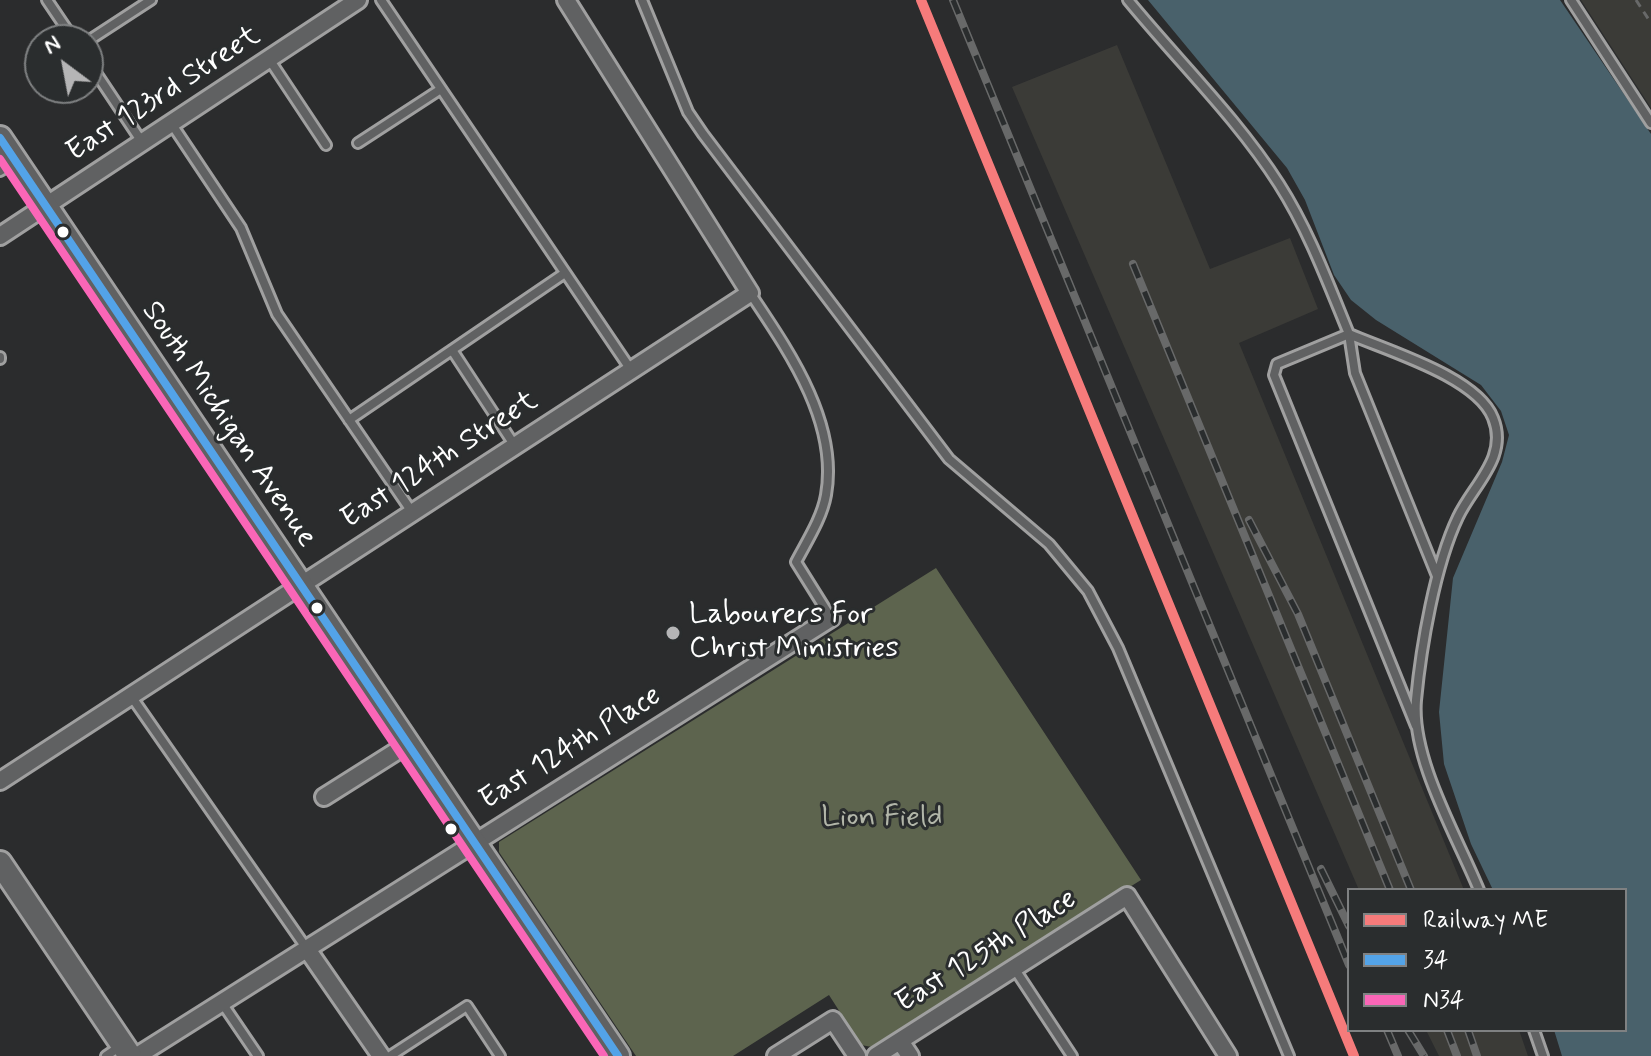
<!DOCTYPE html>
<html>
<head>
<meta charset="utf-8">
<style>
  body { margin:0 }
  #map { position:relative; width:1651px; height:1056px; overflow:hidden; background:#2b2c2d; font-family:Mynerve,sans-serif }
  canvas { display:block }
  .legend { position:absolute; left:1347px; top:888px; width:280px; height:144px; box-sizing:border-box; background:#2a2d2e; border:2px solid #7f8182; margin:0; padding:10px 14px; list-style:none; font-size:24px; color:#fff }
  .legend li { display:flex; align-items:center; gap:16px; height:40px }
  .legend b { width:40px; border:2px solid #7f8182 }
  .north { position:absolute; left:24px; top:24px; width:80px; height:80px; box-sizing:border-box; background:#2a2d2e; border:2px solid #7f8182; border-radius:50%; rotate:328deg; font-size:22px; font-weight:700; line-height:32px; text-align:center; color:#fff }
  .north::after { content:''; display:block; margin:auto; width:28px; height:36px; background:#b5b5b6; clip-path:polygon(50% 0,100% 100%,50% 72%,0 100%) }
</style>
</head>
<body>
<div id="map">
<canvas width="1651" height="1056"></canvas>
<ul class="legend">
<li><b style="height:10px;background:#f67b7b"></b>Railway ME</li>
<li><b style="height:10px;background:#53a3e8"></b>34</li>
<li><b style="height:10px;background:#fa66b7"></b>N34</li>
</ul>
<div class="north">N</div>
</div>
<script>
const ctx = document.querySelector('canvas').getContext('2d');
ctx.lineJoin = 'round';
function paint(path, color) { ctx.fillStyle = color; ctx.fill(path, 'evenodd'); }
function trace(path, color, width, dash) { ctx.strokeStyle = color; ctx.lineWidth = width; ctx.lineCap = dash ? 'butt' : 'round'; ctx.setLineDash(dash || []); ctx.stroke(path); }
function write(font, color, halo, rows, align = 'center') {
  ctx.font = font + ' Mynerve,sans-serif'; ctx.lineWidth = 6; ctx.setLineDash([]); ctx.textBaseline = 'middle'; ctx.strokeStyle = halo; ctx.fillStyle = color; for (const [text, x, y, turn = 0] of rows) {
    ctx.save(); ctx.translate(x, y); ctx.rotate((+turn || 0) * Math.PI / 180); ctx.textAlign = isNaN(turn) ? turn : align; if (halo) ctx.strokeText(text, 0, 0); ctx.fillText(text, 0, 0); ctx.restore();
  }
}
paint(new Path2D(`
  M1581 0H1651V108Z
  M1117 45 1210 269 1290 238 1318 309 1239 343 1464 890H1359L1012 87Z
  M1426 1030H1519L1528 1056H1439Z`), '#3b3b37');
paint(new Path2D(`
  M936 568 1141 880 872 1047 861 1045 829 995 733 1056H636L499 852V842Z`), '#5d644e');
paint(new Path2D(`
  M1148 0H1560L1651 134V1056H1562L1554 1030H1625V890H1493L1471 844 1444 764 1439 712 1453 578 1502 462 1509 435 1501 411 1481 385 1376 320 1351 300 1334 275 1305 200 1287 168Z`), '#49616b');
const lane = new Path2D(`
  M47 0 74 40
  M381 0 631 370
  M642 0 688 112 703 134 949 459 1049 544 1088 591 1118 648 1289 1056
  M1128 0C1178 61 1237 118 1279 184 1309 231 1328 283 1349 334 1388 351 1477 377 1493 418 1509 457 1473 485 1458 517 1435 565 1421 647 1416 700 1411 759 1457 836 1479 890
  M1571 0 1651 123
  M88 41 151 0
  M269 59 326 145
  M88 61 142 142
  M171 123 241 228 277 314 412 512
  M358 143 441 89
  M0 171 15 162
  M750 293C788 350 839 422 826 495 822 518 807 541 796 562L831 618
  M452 350 515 446
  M0 357V359
  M349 420 565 273
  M131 696 307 949
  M1416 726 1274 375 1277 364 1349 334 1355 373 1437 576
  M1014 968 1072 1056
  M222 1003 258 1056
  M1534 1030 1543 1056
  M106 1056 122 1045
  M390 1056 467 1006 500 1056`);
const street = new Path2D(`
  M0 236 358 0
  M0 781 750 293 566 0
  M324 797 408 744
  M307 949 381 1056
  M900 1041 910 1056
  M137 1056 831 618
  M776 1056 833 1020 857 1056
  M876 1056 1127 896 1228 1056`);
const secondary = new Path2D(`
  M0 138 618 1056
  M0 863 130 1056`);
trace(lane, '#a0a0a0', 14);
trace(street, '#a0a0a0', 22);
trace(secondary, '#a0a0a0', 28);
trace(new Path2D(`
  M1636 0 1651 23`), '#686969', 3, [8, 6]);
trace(lane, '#606162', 8);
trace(street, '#606162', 16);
trace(secondary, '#606162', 22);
const rail = new Path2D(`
  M953 0 1349 965
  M1133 264 1390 890
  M1249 520 1298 614 1411 890
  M1321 869 1349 926
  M1387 1030 1398 1056
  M1408 1030 1424 1056
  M1447 1030 1457 1056
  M1468 1030 1477 1056`);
trace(rail, '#686969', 8);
trace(rail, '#2a2d2e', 5, [15]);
trace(new Path2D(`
  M0 138 618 1056`), '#53a3e8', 8);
trace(new Path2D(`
  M0 159 604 1056`), '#fa66b7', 8);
trace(new Path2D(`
  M921 0 1354 1056`), '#f67b7b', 10);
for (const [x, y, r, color] of [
  [63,232,7,"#fff"],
  [317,608,7,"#fff"],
  [673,633,8,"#b5b5b6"],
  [451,829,7,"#fff"]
]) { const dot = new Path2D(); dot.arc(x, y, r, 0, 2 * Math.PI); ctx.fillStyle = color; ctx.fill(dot); trace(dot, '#2a2d2e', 3); }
write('30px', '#fff', '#2a2d2e', [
  ["East 123rd Street",164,95,-33],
  ["South Michigan Avenue",228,425,56],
  ["East 124th Street",440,461,-33],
  ["East 124th Place",571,749,-32],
  ["East 125th Place",987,952,-32]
]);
write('30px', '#fff', '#2a2d2e', [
  ["Labourers For",689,616],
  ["Christ Ministries",689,650]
], 'left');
write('30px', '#b2b6a9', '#2a2d2e', [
  ["Lion Field",882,819]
]);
</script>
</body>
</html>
